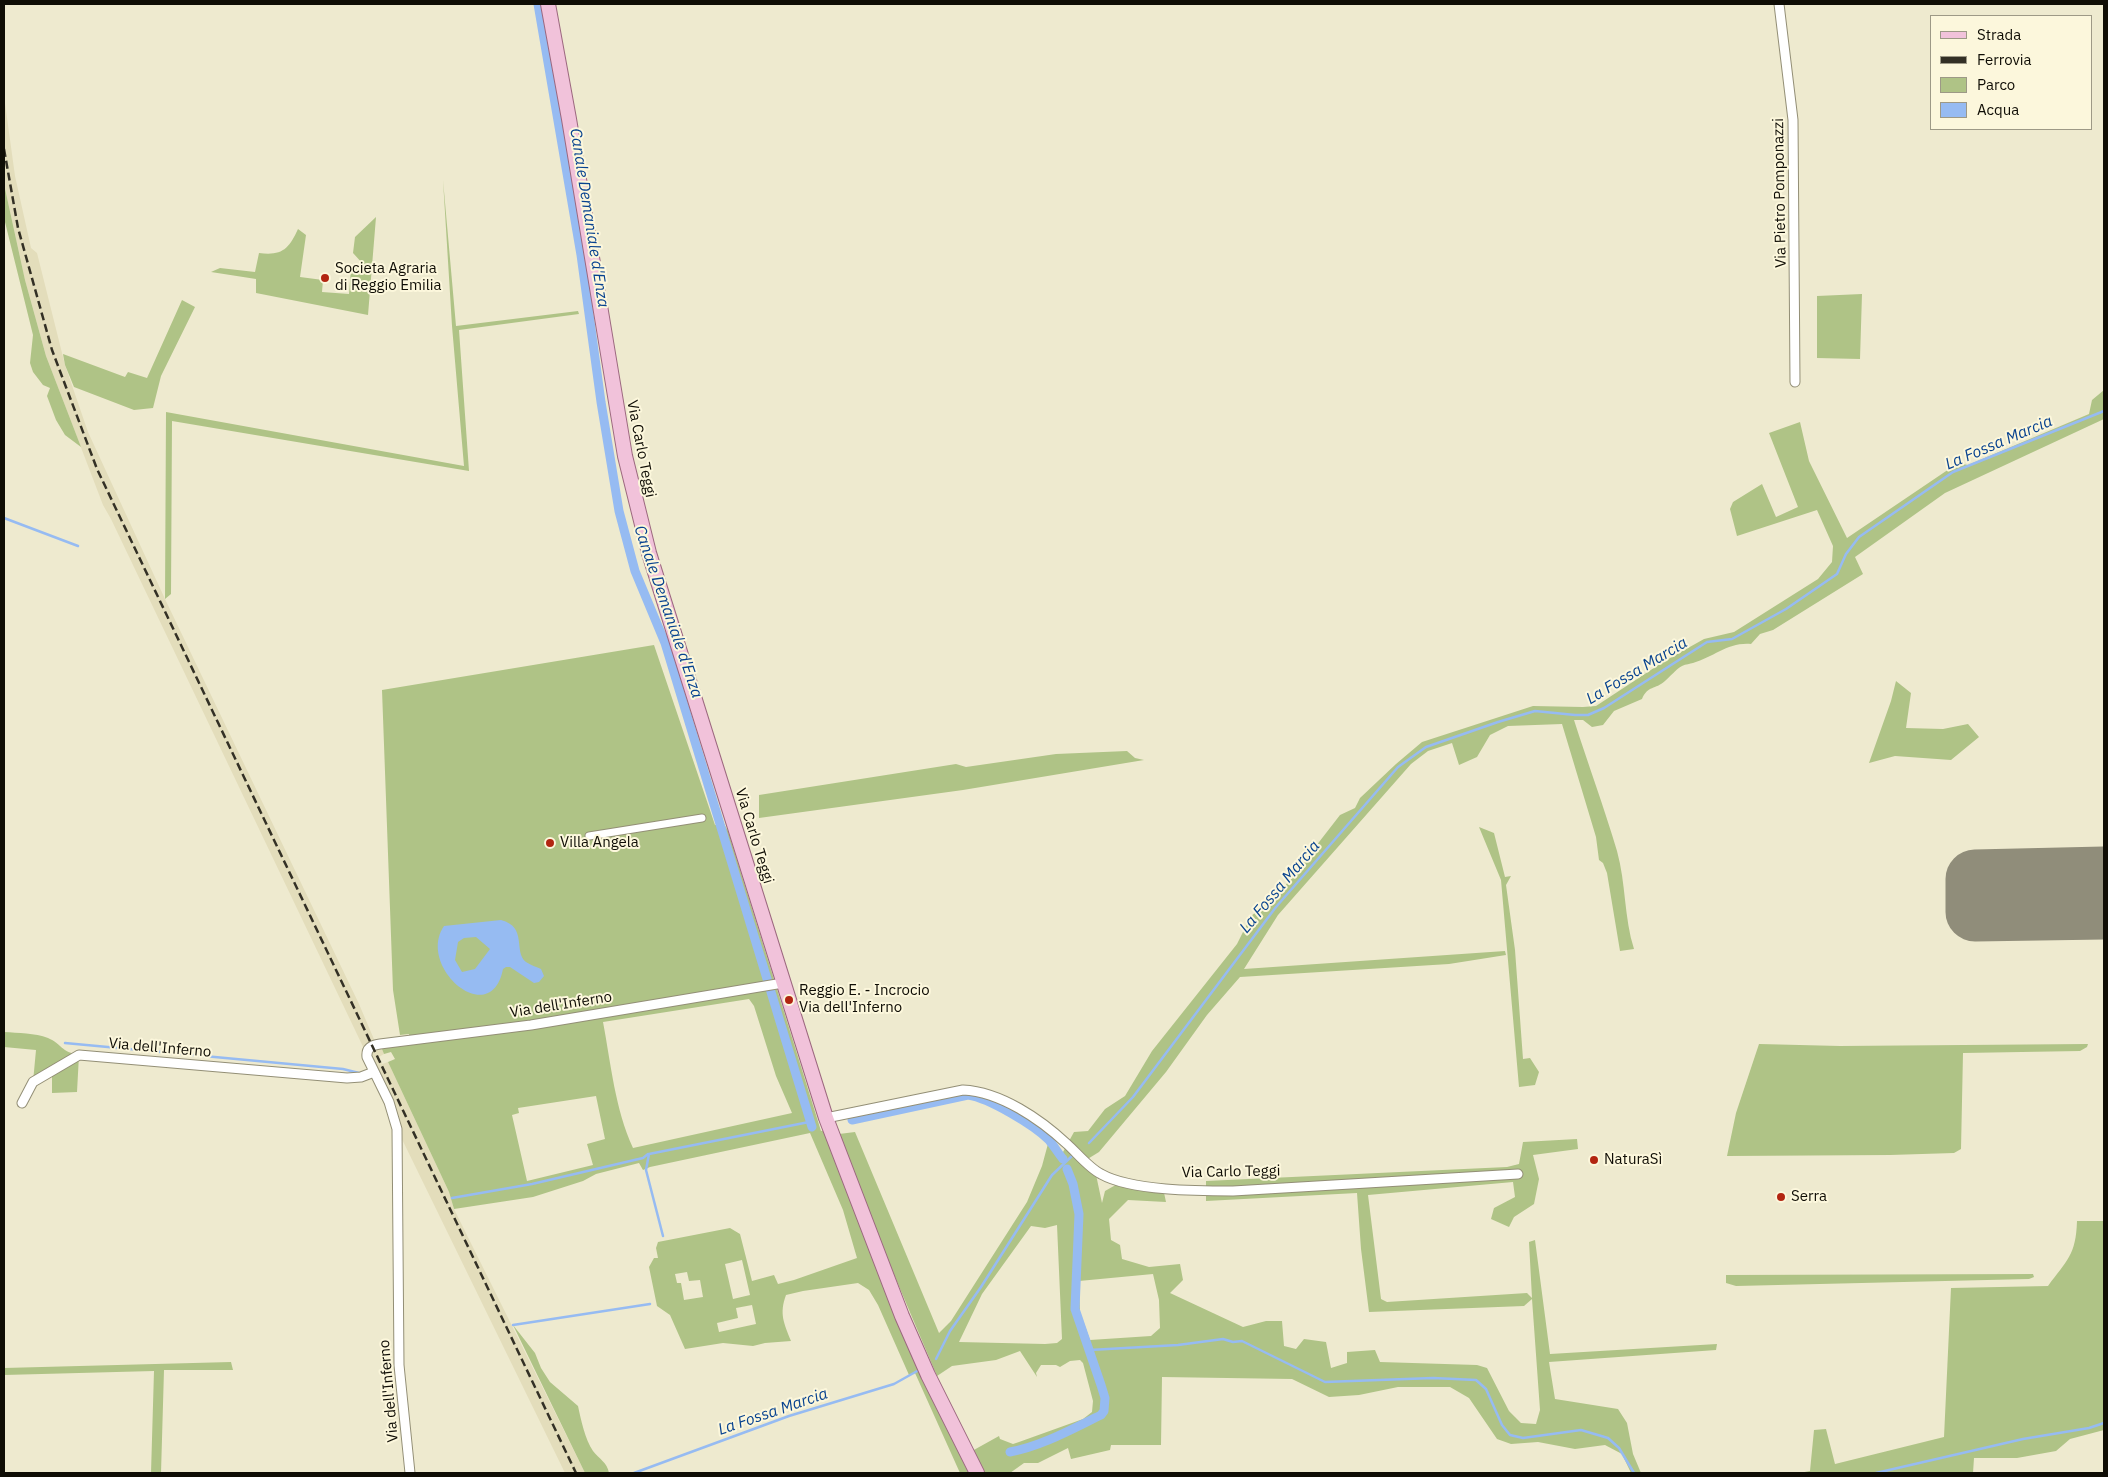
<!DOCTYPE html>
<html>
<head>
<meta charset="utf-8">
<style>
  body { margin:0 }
  #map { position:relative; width:2108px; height:1477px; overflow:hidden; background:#eeeacf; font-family:"IBM Plex Sans",sans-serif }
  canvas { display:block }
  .frame { position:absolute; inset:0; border:5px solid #0f0d05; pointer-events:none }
  .legend { position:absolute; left:1930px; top:15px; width:162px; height:115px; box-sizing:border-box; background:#fcf7dc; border:1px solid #9d9986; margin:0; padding:6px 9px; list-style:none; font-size:15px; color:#0f0d05 }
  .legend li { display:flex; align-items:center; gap:10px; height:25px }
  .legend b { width:25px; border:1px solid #9d9986 }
</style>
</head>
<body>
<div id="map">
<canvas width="2108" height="1477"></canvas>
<div class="frame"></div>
<ul class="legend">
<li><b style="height:6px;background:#f1c2da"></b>Strada</li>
<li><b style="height:6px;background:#333025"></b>Ferrovia</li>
<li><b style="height:14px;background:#afc386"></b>Parco</li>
<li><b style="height:14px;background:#96bbf2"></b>Acqua</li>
</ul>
</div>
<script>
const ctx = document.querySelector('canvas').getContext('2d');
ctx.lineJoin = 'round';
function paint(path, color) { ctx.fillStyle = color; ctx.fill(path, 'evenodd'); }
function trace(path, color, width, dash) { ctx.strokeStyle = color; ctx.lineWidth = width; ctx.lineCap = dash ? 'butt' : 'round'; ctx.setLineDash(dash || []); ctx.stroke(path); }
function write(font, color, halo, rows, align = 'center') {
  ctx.font = font + ' "IBM Plex Sans",sans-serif'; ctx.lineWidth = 4; ctx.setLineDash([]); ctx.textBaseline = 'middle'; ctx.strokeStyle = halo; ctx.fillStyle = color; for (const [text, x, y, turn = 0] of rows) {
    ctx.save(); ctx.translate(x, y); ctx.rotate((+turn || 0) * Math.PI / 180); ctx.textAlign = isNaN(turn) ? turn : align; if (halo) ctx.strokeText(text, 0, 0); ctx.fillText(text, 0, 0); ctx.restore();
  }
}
paint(new Path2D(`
  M4 96 15 176 31 248 37 253 65 365 88 432 165 599 359 1004 376 1044H380L384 1054 379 1057 382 1064 388 1062 449 1192 454 1209 585 1473H565L397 1129 366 1053 111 519 103 505 46 356 25 280 4 184Z
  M2104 871V915L1962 917 1965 875Z`), '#e3ddbb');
paint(new Path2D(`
  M443 180 456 326 578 311 579 314 459 330 469 471 172 421 171 594 165 599 166 412 464 466 452 326Z
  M4 184 25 280 46 356 81 447 65 435 56 420 47 396 50 388 43 385 33 372 30 363 33 335 4 218Z
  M376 217 368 315 256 293V279L211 272 220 268 255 272 259 253C282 256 289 249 298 229L306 235 300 277 323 280 322 292 349 294 351 269 363 264 353 253 355 237Z
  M1862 294 1860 359 1817 358V296Z
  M182 300 195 307 161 376 153 408 134 410 74 387 65 365 63 354 125 377 128 372 147 378Z
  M2104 390V419L1945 493 1855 557 1863 574 1773 630 1760 634 1751 644C1728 642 1714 657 1693 663 1690 664 1686 664 1682 666 1675 670 1671 676 1665 681 1655 690 1648 685 1642 699L1614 711 1603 725 1592 727 1583 720H1574C1588 764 1604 807 1617 851 1626 883 1624 918 1634 949L1620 951 1607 873 1603 863 1599 860 1596 837 1562 724 1508 726 1490 735 1477 757 1459 765 1452 743 1428 751 1411 764 1278 915 1244 969 1505 951 1506 955 1449 964 1240 977 1207 1015 1166 1072 1099 1152 1086 1160 1095 1170 1102 1203 1105 1191 1121 1182 1163 1188 1166 1202 1128 1200 1109 1219 1111 1240 1120 1245 1122 1259 1149 1267 1180 1264 1183 1280 1170 1293 1243 1327 1266 1321H1282L1284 1346 1296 1349 1304 1339 1326 1342 1331 1368 1347 1363V1352L1375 1350 1380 1362 1477 1365 1487 1368 1509 1411 1521 1423 1536 1424 1540 1410 1532 1299 1524 1306 1369 1312 1361 1249 1357 1193 1206 1201V1181L1507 1167 1519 1164 1523 1142 1577 1139 1578 1149 1533 1155 1539 1179 1534 1204 1514 1217 1509 1227 1491 1219 1494 1208 1515 1197 1513 1182 1368 1195 1381 1299 1387 1302 1527 1293 1532 1298 1529 1242 1535 1240 1550 1354 1717 1344 1716 1350 1549 1362 1555 1399 1618 1409 1627 1423 1633 1454 1641 1473H1631L1622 1454 1605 1445 1575 1449 1538 1442 1511 1444 1497 1439 1469 1398 1450 1387H1398L1359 1395 1329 1397 1292 1379 1162 1377 1161 1445H1111L1110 1450 1071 1459 1068 1448 1038 1463H1024L1010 1473H983L972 1451 999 1436 1000 1439 1013 1444 1019 1442 1083 1419 1092 1412 1093 1401 1083 1363 1080 1360 1070 1361 1060 1367 1056 1365H1041L1036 1373 1037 1377 1020 1351 996 1360 952 1366 937 1376 887 1258 839 1134 855 1132 939 1333 951 1321 1027 1202 1042 1166 1049 1140 1063 1159V1152L1074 1132 1088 1131 1105 1109 1125 1096 1152 1051 1237 944 1251 916 1278 895 1340 815 1355 808 1360 798 1396 764 1422 742 1533 706 1583 707 1596 706 1663 662 1704 639 1734 632 1818 579 1832 562 1833 546 1817 510 1737 536 1730 509 1733 502 1762 484 1776 517 1798 507 1769 433 1800 422 1809 461 1847 538 1958 463 1968 465 2089 414 2092 400ZM1057 1225 1062 1339 1057 1343 1045 1344 959 1342 982 1294 1031 1226 1045 1228ZM1153 1274 1159 1300 1160 1328 1151 1336 1090 1340 1080 1312 1079 1281Z
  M654 645 715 825 724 824 728 831 821 1131 830 1129 974 1473H960L915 1373 909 1375 878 1305 869 1290 858 1283 803 1291 786 1295C779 1314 784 1323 791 1341L765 1343 753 1346 723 1343 685 1349 670 1315 657 1306 649 1267 654 1258H658L656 1248 658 1242 730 1228 740 1234 752 1281 774 1275 778 1284 794 1280 857 1258 843 1210 810 1133 650 1167 643 1170 639 1163 596 1174 583 1181 533 1197 454 1209 449 1192 388 1062 395 1059 391 1052 384 1054 380 1044 409 1040V1034L400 1035 393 990 382 690ZM749 999 754 1006 776 1076 792 1113 633 1148C615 1109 611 1064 603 1022ZM596 1096 605 1139 587 1144 593 1165 527 1181 512 1115 519 1113 518 1108ZM742 1260 750 1295 733 1299 725 1264ZM687 1272 689 1281 700 1280 703 1297 684 1300 681 1283H677L675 1274ZM752 1305 756 1324 719 1332 717 1323 738 1318 736 1308Z
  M1896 681 1911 693 1906 728 1943 729 1968 724 1979 737 1951 760 1895 756 1869 763 1891 701Z
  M1127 751 1135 758 1144 760 963 790 759 818V795L956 764 966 767 1056 754Z
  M1479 827 1494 833 1505 877 1511 876 1506 885 1515 950 1523 1059 1530 1058 1539 1072 1535 1085 1519 1087 1501 880Z
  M4 1032C18 1033 35 1033 48 1038 62 1044 61 1052 79 1055L77 1092 52 1093V1072L33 1082 36 1050 4 1047Z
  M1759 1044 1840 1046 2088 1044 2087 1047 2080 1051 1963 1053 1961 1149 1954 1153 1890 1155 1727 1156 1736 1113Z
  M2077 1221H2104V1430L2070 1439 2056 1451 2017 1458H1974L1973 1473H1799L1810 1471 1814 1430 1826 1429 1835 1464 1944 1437 1951 1288 2048 1286C2067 1260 2076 1255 2077 1221Z
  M2033 1274 2034 1277 2029 1279 1736 1286 1726 1283V1275Z
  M513 1325 535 1353 541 1368 550 1382 578 1406C581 1420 585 1439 593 1451 599 1459 607 1462 609 1473H585Z
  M231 1362 233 1370H164L161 1473H151L154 1371 4 1375V1368Z`), '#afc386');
paint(new Path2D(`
  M501 920C528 927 513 952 526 962 530 965 537 967 541 969L544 976 539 982 534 983 510 967H506L503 969C491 1031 416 967 444 926ZM476 937 490 949 475 969 462 972 455 960 458 942 464 938Z`), '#96bbf2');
trace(new Path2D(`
  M4 518 78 546
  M65 1043 343 1069 359 1073
  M1089 1143 1133 1097 1276 907 1398 767 1426 747 1498 722 1535 711 1575 715H1588L1604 708 1707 642 1732 639 1786 609 1837 574 1846 554 1859 537 1953 472 2104 411
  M452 1198 532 1184 643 1158 648 1154
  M663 1236 646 1170 649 1154 809 1122
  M513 1325 650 1304
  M1090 1350 1178 1345 1223 1339 1233 1342 1242 1341 1325 1382 1433 1378 1476 1380 1486 1389 1502 1425 1510 1435 1523 1438 1581 1430 1608 1438 1619 1448 1634 1473
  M936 1359 950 1331 981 1287 1052 1175 1072 1156
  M634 1473 789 1416 894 1384 919 1370
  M1876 1473 2023 1439 2089 1428 2104 1423`), '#96bbf2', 2.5);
trace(new Path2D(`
  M538 4 581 255 601 402 619 511 635 571 665 643 812 1127
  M852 1120 968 1095C989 1098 1034 1125 1049 1140 1054 1146 1058 1153 1063 1159
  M1010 1452C1042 1446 1072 1429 1101 1415L1104 1411 1105 1398 1101 1385 1075 1309 1079 1214 1073 1184 1067 1169`), '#96bbf2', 9);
trace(new Path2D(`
  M2104 876 1975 879V912L2104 910`), '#908d7a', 59);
const pedestrian = new Path2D(`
  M589 836 702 818`);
const minor = new Path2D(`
  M1779 4 1793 120 1795 382
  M22 1103 33 1082 79 1055 347 1078 361 1077 374 1072
  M826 1118 963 1090C1001 1092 1040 1119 1067 1144 1077 1153 1089 1168 1101 1174 1131 1191 1199 1191 1233 1191L1518 1174
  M410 1473 399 1365 397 1129 389 1102 367 1057C366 1048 372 1045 380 1044L531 1025 783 983`);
const primary = new Path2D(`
  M548 4 569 119 625 456 649 553 826 1118 902 1316 928 1375 977 1473`);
trace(pedestrian, '#938f76', 9);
trace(minor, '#938f76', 11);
trace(primary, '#9c687f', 16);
trace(pedestrian, '#fff', 7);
trace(minor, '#fff', 9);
trace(primary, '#f1c2da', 14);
trace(new Path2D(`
  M4 149 18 228 52 350 97 469 576 1473`), '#333025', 2.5, [8, 4]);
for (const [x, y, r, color] of [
  [325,278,5,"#b22511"],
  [550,843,5,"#b22511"],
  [789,1000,5,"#b22511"],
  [1594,1160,5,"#b22511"],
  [1781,1197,5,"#b22511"]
]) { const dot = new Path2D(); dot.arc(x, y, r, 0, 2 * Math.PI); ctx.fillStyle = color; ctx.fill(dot); trace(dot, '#fcf7dc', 2); }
write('15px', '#0f0d05', '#fcf7dc', [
  ["Via Pietro Pomponazzi",1780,193,-91],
  ["Via Carlo Teggi",641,449,79],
  ["Via Carlo Teggi",754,836,73],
  ["Via dell'Inferno",561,1005,-9],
  ["Via dell'Inferno",160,1048,5],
  ["Via Carlo Teggi",1231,1172,-1],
  ["Via dell'Inferno",389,1391,-95]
]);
write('15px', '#0f0d05', '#fcf7dc', [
  ["Societa Agraria",335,269],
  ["di Reggio Emilia",335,286],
  ["Villa Angela",560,843],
  ["Reggio E. - Incrocio",799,991],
  ["Via dell'Inferno",799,1008],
  ["NaturaSì",1604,1160],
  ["Serra",1791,1197]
], 'left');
write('italic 16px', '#07428f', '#fcf7dc', [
  ["Canale Demaniale d'Enza",589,218,81],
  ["La Fossa Marcia",1999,443,-23],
  ["Canale Demaniale d'Enza",668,612,71],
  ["La Fossa Marcia",1637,671,-31],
  ["La Fossa Marcia",1280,887,-50],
  ["La Fossa Marcia",773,1412,-19]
]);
</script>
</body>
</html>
